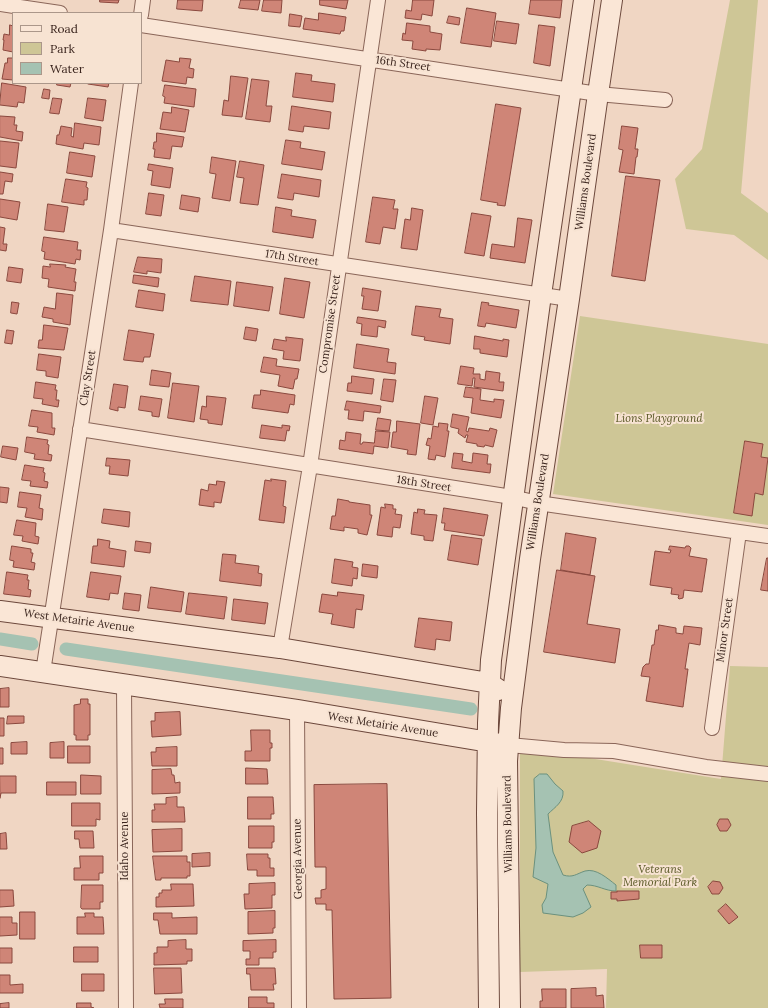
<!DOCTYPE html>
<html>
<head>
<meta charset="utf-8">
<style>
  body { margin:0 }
  #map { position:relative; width:768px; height:1008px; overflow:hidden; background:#f0d6c3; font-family:Lora,serif }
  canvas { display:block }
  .legend { position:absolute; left:12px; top:12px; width:130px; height:72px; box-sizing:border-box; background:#f7e3d2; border:1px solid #ab978a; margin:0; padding:5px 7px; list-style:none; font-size:12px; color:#3a241d }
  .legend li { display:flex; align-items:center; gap:8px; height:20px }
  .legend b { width:20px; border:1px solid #ab978a }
</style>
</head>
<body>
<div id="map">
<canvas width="768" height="1008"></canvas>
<ul class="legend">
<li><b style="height:5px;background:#fae6d6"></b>Road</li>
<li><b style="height:11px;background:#cec696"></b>Park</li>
<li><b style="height:11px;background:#a5c2b2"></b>Water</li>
</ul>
</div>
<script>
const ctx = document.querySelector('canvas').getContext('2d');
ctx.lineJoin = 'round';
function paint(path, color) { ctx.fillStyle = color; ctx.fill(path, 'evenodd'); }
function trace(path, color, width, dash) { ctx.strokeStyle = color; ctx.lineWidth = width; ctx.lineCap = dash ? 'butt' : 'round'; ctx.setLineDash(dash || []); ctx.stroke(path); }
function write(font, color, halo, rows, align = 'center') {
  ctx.font = font + ' Lora,serif'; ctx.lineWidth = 4; ctx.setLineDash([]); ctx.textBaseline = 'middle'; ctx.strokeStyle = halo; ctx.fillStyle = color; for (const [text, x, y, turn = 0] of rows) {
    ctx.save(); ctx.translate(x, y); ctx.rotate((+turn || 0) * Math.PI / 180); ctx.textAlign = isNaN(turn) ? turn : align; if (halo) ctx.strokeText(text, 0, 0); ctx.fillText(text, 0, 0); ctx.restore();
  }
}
paint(new Path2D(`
  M730 0H758L741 193 768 213V260L734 235 686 229 675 179 702 149Z
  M580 316 768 344V525L553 494Z
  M730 666 768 667V1008H606L607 969 520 972V747L721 779Z`), '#cec696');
const water = new Path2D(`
  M540 774H547L555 784 563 791C564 802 555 807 548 814L553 852 563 875C573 878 576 874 585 871 596 868 607 878 616 885V891C605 891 598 885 587 885L583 889 591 907 583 913 573 917 543 913 542 905 546 898 548 884 533 877 536 848 534 779Z`);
paint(water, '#a5c2b2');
trace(water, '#6b917e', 1);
trace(new Path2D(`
  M0 639 32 644
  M66 649 471 709`), '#a5c2b2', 13);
const building = new Path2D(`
  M100 0H119L118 3 100 2Z
  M178 0H203L202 11 177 9Z
  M241 0H260L258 10 239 8Z
  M264 0H282L281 13 262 11Z
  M320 0H348L346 9 320 5Z
  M413 0H434L432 16 422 14 421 20 405 18 406 10 411 11Z
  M531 0H562L560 18 529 14Z
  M467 8 496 13 491 47 461 43Z
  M319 13 346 17 344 31H341L340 34 303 29 305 18 318 20Z
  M290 14 302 16 300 27 289 26Z
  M449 16 460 18 459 25 447 23Z
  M497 21 519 24 516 44 494 41Z
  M407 23 430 26V32L442 34 440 50 426 49V51L412 49 413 41 402 40 403 33 405 34Z
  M10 25 13 26V52L3 50 4 40H3L4 34 9 35Z
  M539 25 555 27 550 66 534 63Z
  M8 58H13V80L2 79 5 63H7Z
  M180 58 191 59 189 68 194 69 193 78 187 77 186 84 162 81 166 60 179 62Z
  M296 73 312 75 311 81 335 84 333 102 293 97Z
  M231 76 248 78 242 117 222 115 224 100 228 101Z
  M252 79 269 81 266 106H272L270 122 246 119Z
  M2 83 26 87 24 103 18 102 17 107 0 105Z
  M57 83H71L70 87 57 85Z
  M88 83H109L108 87 88 84Z
  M165 85 196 89 194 107 164 103 165 97 163 96Z
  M44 89 50 90 49 99 42 98Z
  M53 98 62 99 59 114 50 113Z
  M88 98 106 100 103 121 85 118Z
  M496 104 521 108 505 206 497 205 498 203 481 200Z
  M292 106 331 112 329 129 304 126 303 132 289 130Z
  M172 107 189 110 185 132 160 129 163 112 171 113Z
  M0 116 15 117 14 125H17L16 131 23 132 22 141 0 137Z
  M75 123 101 127 99 145 84 143 83 149 56 144 57 135H59L61 126 72 128 71 136 73 137Z
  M622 126 638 128 635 149H638L637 157H636L634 174 619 172 623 150 619 149Z
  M157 133 184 137 182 147 172 146 170 159 154 157 155 149H153L154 142H156Z
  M286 140 301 142 300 148 325 152 322 170 282 164Z
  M0 141 19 143 16 168 0 166Z
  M70 152 95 156 92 177 67 173Z
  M212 157 236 161 230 201 212 198 216 174 210 173Z
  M240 161 264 165 258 205 240 203 244 178 237 177Z
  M149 164 173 168 170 188 151 185 153 171 148 170Z
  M0 172 13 174 12 182 5 181 3 194H0Z
  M282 174 321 180 319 197 294 193 293 200 278 198Z
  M626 176 660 180 645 281 612 276Z
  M66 179 87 182 86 187 88 188 87 200H84V205L62 202Z
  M149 193 164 195 161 216 146 214Z
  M182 195 200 198 198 212 180 209Z
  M373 197 395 200 393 209H398L395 229 383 227 380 244 366 242Z
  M0 199 20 202 17 220 0 217Z
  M48 204 68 207 64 232 45 230Z
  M276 207 292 210 291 216 316 220 313 238 273 232Z
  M412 208 423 210 417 250 401 248 405 219 410 220Z
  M472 213 491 216 484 256 465 253Z
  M518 218 532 220 525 263 490 258 492 244 514 247Z
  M0 227 5 228 3 244H7L6 251 0 250Z
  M44 237 78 242 77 250H81L80 260 76 259 75 264 44 259 45 252 42 251Z
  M138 257 162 259 161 273 147 271V274L134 272Z
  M50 264 66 265 65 267 76 269 74 282H76L75 291 48 287 49 279 42 278 43 266 50 267Z
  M9 267 23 269 21 283 7 281Z
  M134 275 159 278 158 287 133 283Z
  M195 276 231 281 228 305 191 301Z
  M285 278 310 282 304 318 280 314Z
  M237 282 273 287 269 311 234 306Z
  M363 288 381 291 378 311 362 309 364 296H362Z
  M139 290 165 294 163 311 136 307Z
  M57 293 73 295 70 325 53 322V319L42 317 44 307 55 309Z
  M12 302 19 303 17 314 11 313Z
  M482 302 489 303 488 305 519 310 516 328 486 323 485 327 478 326Z
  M416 306 441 309 439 317 453 319 450 344 424 340 425 337 412 335Z
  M358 317 386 321 385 328 378 326 377 337 361 335 362 324 357 323Z
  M44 325 68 328 64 350 38 348 39 340H42Z
  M246 327 258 329 256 341 244 339Z
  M7 330 14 331 12 344 5 343Z
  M129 330 154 334 150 357H144L143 362 124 360Z
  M475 336 503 341V339L509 340 507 357 480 353V349H474Z
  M286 337 303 339 300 361 283 359 284 351 272 349 274 339 286 341Z
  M357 344 389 349 387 362 396 363 395 374 354 368Z
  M39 354 61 357 58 378 46 376V371L37 370Z
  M264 357 277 359 276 366 299 369 297 379H295L293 389 278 386 280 375 261 372Z
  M461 366 474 368 473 374H480V379L485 380 486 371 500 373 499 382H504L503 391 474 387 475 378H473L472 386 458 384Z
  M152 370 171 373 169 387 150 385Z
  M352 376 374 379 372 394 347 391 348 383H351Z
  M384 379 396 380 393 402 381 400Z
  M36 382 56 385 55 390H57L56 400H59L58 407 42 404 43 399 34 398Z
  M173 383 199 386 194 422 168 418Z
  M114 384 128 386 125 408 118 407V411L110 409Z
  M466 387 481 389 480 400 494 402V399L504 400 501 418 471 413 473 398 464 397Z
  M261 390 295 395 294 405 290 404 288 413 252 408 254 395H260Z
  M141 396 162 399 159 417 152 416V412L139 410Z
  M207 396 226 398 222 425 208 423V420L200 419 202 406 206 407Z
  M425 396 438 398 433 425 421 423Z
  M347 401 381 406 380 413 364 411 363 421 348 419 349 410H345Z
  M32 410 52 413V428H55L54 435 37 432 38 427 29 426Z
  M453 414 469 417 466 431 468 432 469 428 489 431 490 428 497 430 493 447 485 445 484 447 477 446V444L466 442 468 435H466L465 438 458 433 459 429 451 427Z
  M378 418 391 420 389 431 376 430Z
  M397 421 420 424 416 455 407 454 408 450 391 447 393 432H396Z
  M439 423 448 424 447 431H449L445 457 436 455 435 460 428 459 430 446 426 445 428 438 431 439 433 426 438 427Z
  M262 425 282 428V425L290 426 289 431 287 430 285 441 260 438Z
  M376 431 390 432 388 448 374 446 373 454 339 449 340 440 345 441 346 432 361 434 360 444H362L363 442 374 443Z
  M27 437 48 440 47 444 49 445 48 454 52 455 51 461 34 459 35 454 25 452Z
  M745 441 763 444 761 457 768 458 763 495 755 493 752 516 734 513Z
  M3 446 18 448 16 460 1 457Z
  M454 453 463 454 462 461 472 463 473 453 488 455 487 464H491L490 473 452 468Z
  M107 458 130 460 128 476 109 474 110 466H106Z
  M25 465 44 468 43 472 45 473 44 481 48 482 47 488 30 486 31 481 22 480Z
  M271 479 286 481 283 506 286 507 284 523 259 520 265 480 271 481Z
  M217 481 225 482 221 503 214 502V507L199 505 201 489 208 491 209 484 216 485Z
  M0 487 9 488 7 503 0 502Z
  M20 492 41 495 39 508 43 509 42 520 25 517 27 508 18 507Z
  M338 499 349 501V502L370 505V515H372L367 535 358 533V529L344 527V531L330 529 332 516H335Z
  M385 504 393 505V509H396L395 514 402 515 400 528 393 527 392 537 377 535 381 507 385 508Z
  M444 508 488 515 484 536 444 530 445 523H442Z
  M104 509 130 512 129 527 102 523Z
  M418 509 425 510 424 514 437 515 433 541 424 540V536L411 534 414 512 417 513Z
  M17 520 36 523 35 536 39 537 38 544 22 541 23 536 14 535Z
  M566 533 596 538 590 575 561 570Z
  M452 535 482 539 478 565 448 560Z
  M98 539 110 541 109 548 126 551 124 567 91 563 93 546H97Z
  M136 541 151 543 150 553 135 551Z
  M12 546 31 549V553H33L31 562 35 563 34 570 13 567 14 561 10 560Z
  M670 546 685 548 686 546H689L691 548 689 556 707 559 702 592 684 590 683 598 679 599 678 598 679 595 671 594 672 588 650 585 655 551 670 553 671 550H669Z
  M223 554 236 555 235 563 259 566 258 573 262 574 261 586 220 581Z
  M767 558H768V591L761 590Z
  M335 559 353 562 352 567 358 568 357 579 353 578 352 586 332 583Z
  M363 564 378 566 377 578 362 576Z
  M557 570 595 576 587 624 620 629 615 663 544 652Z
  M7 572 28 575 27 580H29L28 589 31 590 30 597 4 594Z
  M91 572 121 576 118 594 110 593 109 600 87 597Z
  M151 587 184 592 181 612 148 608Z
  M338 592 364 595 362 610 356 609 354 628 331 624 333 614 319 612 322 594 337 596Z
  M125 593 141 595 139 611 123 609Z
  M189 593 227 597 224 619 186 614Z
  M234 599 268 603 265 624 232 620Z
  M419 618 452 622 450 641 436 639 435 650 415 647Z
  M659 625 676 628V633L683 634 684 626 702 628 700 645 689 643 685 669H688L683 707 646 701 650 677 641 676 643 667 646 664H649L652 645H654L656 630H658Z
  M9 688V707H0V689Z
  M81 699H88V704H90V735H88V740H76V735H74V705L80 704Z
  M180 712 181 735 152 737 151 721H155V713Z
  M8 716H24V723L7 724Z
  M0 718H4V736H0Z
  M251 730H270V743H272V748H270V761H245V751H251Z
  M27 742V754H11V743Z
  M64 742V758H50V743Z
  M68 746H90V763H68Z
  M177 747V766H152L151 752H156V748Z
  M0 748H3V764H0Z
  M246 768 267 769 268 784H246Z
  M171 769 172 775H174L175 783 180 782V793L152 794V770Z
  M81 775 101 776V794H81Z
  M0 776H16V793H1L0 798Z
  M47 782H76V795H47Z
  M387 784 391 998 334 999 332 910H326V904H316L315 898H321V890L326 889V867H315L314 785Z
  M177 797V807H184L185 822H152V810H155L154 804H166V798Z
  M248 797H273L274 814H271V819H248Z
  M72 803H100V820L96 819V826H72Z
  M720 819H728L731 825 727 831H720L717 825Z
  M589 821 601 831 597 848 582 853 569 842 572 826Z
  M249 826H274V842H272V848H249Z
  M182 829V851L153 852 152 830Z
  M75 831H93L94 848H80L79 839H75Z
  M6 833 7 849H0V834Z
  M210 853V866L192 867V854Z
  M247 854H268V858H270V868H274V876H257V870H248Z
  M80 856H103V873H99V880H74V868H80Z
  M153 856H187V862H190V876H187V878H161V880H156Z
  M713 881 720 882 723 888 719 894H712L708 887Z
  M275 883V895H272V908L245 909 244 894H249V884Z
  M171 884H193L194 906 156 907V897H159V893H162V890H171Z
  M82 885H103V902H100V909H82L81 908Z
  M0 890H13L14 906 0 907Z
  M617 891H639V899L617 901V899H611V892H617Z
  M726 904 738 917 729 924 718 911Z
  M275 911V928H273V933L248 934V912Z
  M20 912H35V939H20Z
  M85 913H94V917H103L104 934H77V917H85Z
  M154 913H172V918L197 917V934H160L158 920H154Z
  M0 917H12V923H17V935L0 936Z
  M186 940V949H192V961H187V964L154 965V953H157V947H168V941Z
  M276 940V952H273V958H259V965H246V959H250V951H243V941Z
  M640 945H662V958H641Z
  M74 947H98V962H74Z
  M0 948H12V963H0Z
  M154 968H181L182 993 155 994Z
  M247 968H275L276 984H273L274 990H251L250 974H247Z
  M82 974H104V991H82Z
  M0 975H10V985L23 984V993H0Z
  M596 988V996L603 995 604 1008H571V989Z
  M542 989H566V1008H540V1001H542Z
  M249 997H267V1003H274V1008H249Z
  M165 999H183V1008H160L159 1004H165Z
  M9 1003V1008H0V1004Z
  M77 1003H91V1007L94 1008H77Z`);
paint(building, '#cf8577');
trace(building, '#8a483e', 1);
const minor = new Path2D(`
  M0 4 60 13
  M141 15 143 0
  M141 25 598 94 665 100
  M111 230 569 299
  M80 429 512 497 538 503 768 536
  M280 648 310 466 378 0
  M43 672 111 230 131 83
  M124 684 126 1008
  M297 710 299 1008
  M712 728 739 532
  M509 745 564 750 614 751 706 767 768 774`);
const secondary = new Path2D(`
  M0 611 280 648 489 683 499 690
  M0 666 297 710 501 744
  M489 1008 487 813 488 723 491 660 541 295 584 0
  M510 1008 507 761 511 708 530 559 569 299 598 94 612 0`);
trace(minor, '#8a6659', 16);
trace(secondary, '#6c483c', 22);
trace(minor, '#fae6d6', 14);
trace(secondary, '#fae6d6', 20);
write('11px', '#3a241d', '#f7e3d2', [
  ["16th Street",403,64,8],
  ["Williams Boulevard",586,182,-82],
  ["17th Street",292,258,9],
  ["Compromise Street",330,324,-82],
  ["Clay Street",88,378,-81],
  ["18th Street",424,484,9],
  ["Williams Boulevard",538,502,-81],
  ["West Metairie Avenue",79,621,8],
  ["Minor Street",725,630,-82],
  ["West Metairie Avenue",383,725,9],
  ["Williams Boulevard",508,824,-91],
  ["Idaho Avenue",125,846,-90],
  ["Georgia Avenue",298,859,-91]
]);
write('italic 11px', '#575623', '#f7e3d2', [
  ["Lions Playground",659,419],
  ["Veterans",660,870],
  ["Memorial Park",660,883]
]);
</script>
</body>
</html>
